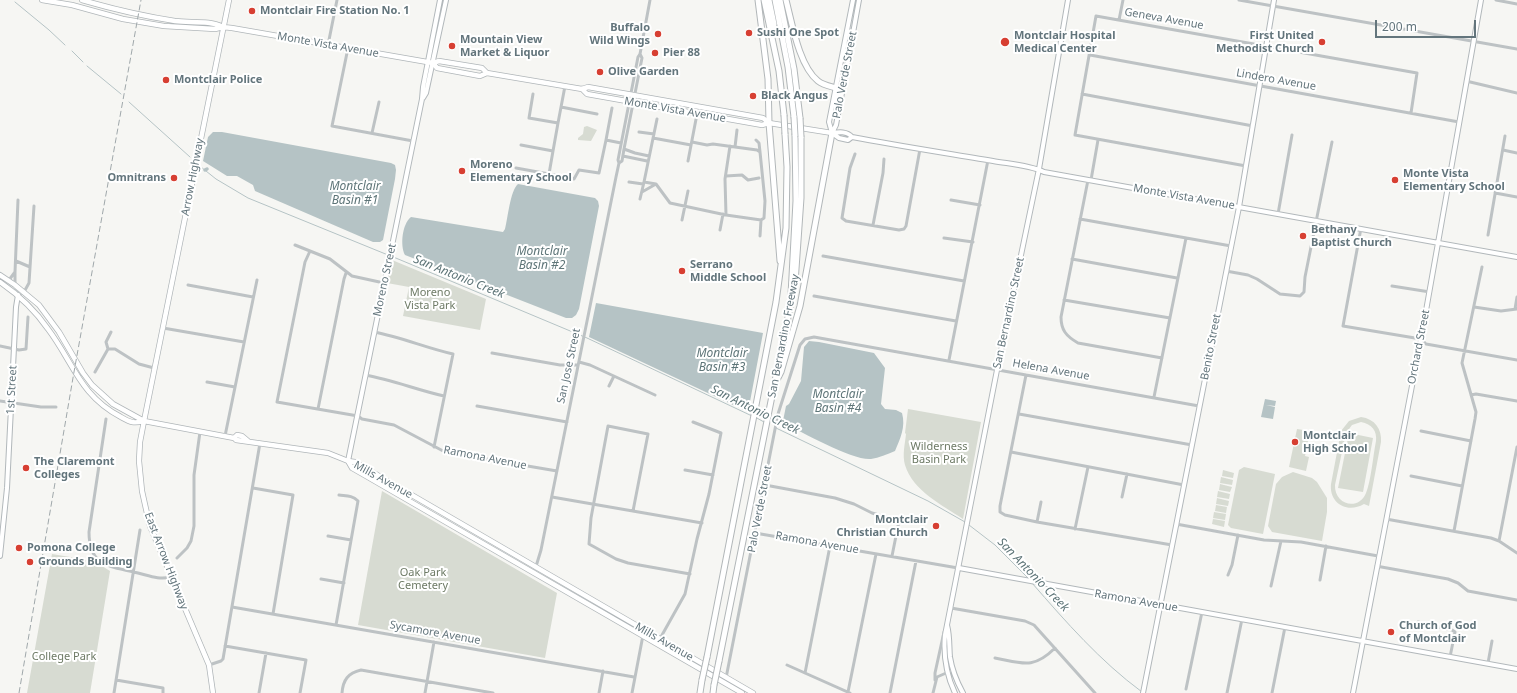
<!DOCTYPE html>
<html>
<head>
<meta charset="utf-8">
<style>
  body { margin:0 }
  #map { position:relative; width:1517px; height:693px; overflow:hidden; background:#f6f6f3; font-family:"Noto Sans",sans-serif }
  canvas { display:block }
  .scale { position:absolute; left:1375px; top:20px; width:101px; height:18px; box-sizing:border-box; border:2px solid #63757c; border-top:0; padding-left:5px; font-size:12px; line-height:14px; white-space:nowrap; color:#63757c; -webkit-text-stroke:3px #fff; paint-order:stroke }
</style>
</head>
<body>
<div id="map">
<canvas width="1517" height="693"></canvas>
<div class="scale">200 m</div>
</div>
<script>
const ctx = document.querySelector('canvas').getContext('2d');
ctx.lineJoin = 'round';
function paint(path, color) { ctx.fillStyle = color; ctx.fill(path, 'evenodd'); }
function trace(path, color, width, dash) { ctx.strokeStyle = color; ctx.lineWidth = width; ctx.lineCap = dash ? 'butt' : 'round'; ctx.setLineDash(dash || []); ctx.stroke(path); }
function write(font, color, halo, rows, align = 'center') {
  ctx.font = font + ' "Noto Sans",sans-serif'; ctx.lineWidth = 4; ctx.setLineDash([]); ctx.textBaseline = 'middle'; ctx.strokeStyle = halo; ctx.fillStyle = color; for (const [text, x, y, turn = 0] of rows) {
    ctx.save(); ctx.translate(x, y); ctx.rotate((+turn || 0) * Math.PI / 180); ctx.textAlign = isNaN(turn) ? turn : align; if (halo) ctx.strokeText(text, 0, 0); ctx.fillText(text, 0, 0); ctx.restore();
  }
}
paint(new Path2D(`
  M587 126 597 130 591 141 578 140V138L583 134 584 127Z
  M392 260 486 299 480 330 403 316 409 287 387 283Z
  M908 409 981 422 963 519C942 505 913 491 905 465 902 455 905 444 906 434L905 433Z
  M1361 417C1375 419 1382 429 1381 442L1369 506 1364 504C1347 514 1329 503 1331 484L1341 431 1349 421ZM1361 422C1372 424 1377 431 1376 441 1373 456 1371 481 1366 493 1358 512 1334 504 1335 485L1346 433 1352 425Z
  M1297 429 1310 431 1305 456 1309 457 1306 471 1289 467Z
  M1349 433 1373 438 1363 492 1338 488Z
  M1244 467 1275 474 1263 534 1231 528 1228 525 1239 470Z
  M1223 470 1234 473 1233 478 1222 476Z
  M1293 472 1312 478 1317 482 1327 498V512L1322 541 1272 532 1268 526 1276 484 1282 477Z
  M1221 477 1233 480 1232 485 1220 483Z
  M1220 484 1232 487 1230 492 1219 490Z
  M382 491 557 593 545 658 358 625Z
  M1218 491 1230 494 1229 499 1217 497Z
  M1217 498 1229 501 1228 506 1216 504Z
  M1216 505 1227 507 1226 513 1215 511Z
  M1214 512 1226 514 1225 520 1213 518Z
  M1213 519 1225 521 1224 527 1212 524Z
  M52 554 94 561 110 571 90 693H27Z`), '#d7dbd2');
paint(new Path2D(`
  M213 132H222L391 163 395 165 396 170 395 179 383 240 380 242H373L255 191 253 185 237 176H227L203 161 208 137Z
  M518 184 595 198 598 201 599 206 579 309 576 315 572 318H566L405 255C400 246 402 224 411 217L503 232 505 229C508 218 510 191 518 184Z
  M596 303 763 333 748 412 589 337Z
  M809 341 819 342 874 353 885 368 881 404 885 409 896 410 902 413C906 427 900 439 895 451 887 454 879 458 871 459 854 461 801 432 784 423L783 421 786 406 789 404 801 381 804 347Z
  M1265 399 1276 401 1275 406 1266 405 1275 407 1273 419 1261 417Z`), '#b5c3c5');
trace(new Path2D(`
  M15 2 49 30 65 45
  M72 51 83 62
  M87 66 121 94
  M129 102 190 157
  M201 167 216 179 248 198 388 255
  M391 256 587 338 752 416
  M755 417 764 422
  M776 428 928 501 965 522
  M969 525 995 545 1029 579
  M1032 583C1066 622 1100 661 1142 692`), '#b5c3c5', 1);
trace(new Path2D(`
  M205 170 207 169`), '#b5c3c5', 3.5);
const secondary = new Path2D(`
  M836 88 839 90 836 104V111
  M423 98 426 93 446 0
  M832 133C839 132 847 131 852 137 899 146 946 153 993 161 1010 164 1029 165 1044 172L1517 257
  M832 133 829 122 853 0
  M832 133 836 125 843 88 859 0
  M832 133 839 138 848 140 852 137
  M348 461 422 99 423 87 440 0
  M0 556 7 488 16 307 18 295
  M959 568 1517 669
  M947 625C950 636 949 647 950 657 952 670 957 682 963 693
  M955 693C946 674 943 656 945 635L997 370 1039 169 1068 0
  M1143 693 1239 207 1274 0
  M1353 693 1421 339 1481 0`);
const primary = new Path2D(`
  M42 0 72 5 123 19 164 26 215 29 223 27 232 28 433 63 439 61 482 68 487 73 582 89 588 87 763 118 769 123 832 133
  M82 0C113 9 143 16 175 21 190 23 210 20 223 27
  M433 63 437 68 480 76 487 73
  M582 89 587 94 762 125 769 123
  M0 275 15 285 39 305 59 332 83 373 92 385 113 404 144 421 234 438 236 440 328 453 348 461 355 462 753 693
  M0 282C19 295 35 310 48 329 73 362 80 396 121 417 130 422 133 424 144 421
  M234 438 237 435 242 436 248 441
  M348 461 352 468 366 476 742 693
  M213 693 209 665 150 526 146 509 142 491 139 461 140 442 144 421 229 0`);
const highway = new Path2D(`
  M758 0 768 79 769 123 780 261
  M764 0 779 71 784 115
  M769 0 774 24 773 33
  M775 0 788 67 794 117
  M780 0 794 69 800 118
  M786 0C792 23 799 66 818 81 823 85 829 86 836 88
  M791 295 796 201 795 135
  M777 380 781 372 800 306 832 133
  M707 657 776 302 786 228 787 167 785 134
  M719 661 774 386 795 283 801 198V137
  M700 693 702 680
  M713 693 714 685`);
trace(secondary, '#b2b8bb', 6);
trace(primary, '#b0b6b9', 6);
trace(highway, '#b2b7b9', 7);
trace(new Path2D(`
  M1239 0 1517 49
  M1496 0 1517 4
  M1119 20 1123 0
  M328 45 337 0
  M348 48 332 126 413 141
  M1090 55 1459 122
  M1466 81 1517 93
  M533 94 529 118 558 123 565 86
  M1082 94 1253 126
  M561 107 597 114
  M612 108 606 140 621 143
  M639 132 654 134
  M372 133 379 102
  M653 138 691 145
  M756 140 759 143 760 152
  M521 145 553 151 558 123
  M735 147 737 130
  M624 149 635 153 649 156
  M1503 150 1517 153
  M855 154 850 168 842 218 846 221 899 230 904 229 906 226 920 149
  M623 156 647 161
  M688 161 697 114
  M619 163 622 161 624 149 642 58 640 54
  M1246 166 1075 135 1096 16 1417 73 1411 113
  M516 168 549 174 553 151
  M549 174 574 179 579 170 599 173 606 140
  M726 176 742 175 748 180 759 178
  M1088 180 1061 317C1061 330 1066 336 1078 343L1162 358
  M1091 180 1098 140
  M629 182 643 184
  M656 184 670 203 726 215 761 220 764 218 765 201 760 152 757 150 713 144 707 145 692 142
  M656 184 644 182 657 119
  M642 192 656 184
  M1495 193 1517 197
  M640 199 644 182
  M18 200 15 272V285L18 295 24 292 29 283 34 206
  M951 200 980 205
  M1278 214 1292 135
  M726 215 725 179 730 146
  M1080 219 1231 246
  M682 220 688 191
  M873 225 883 173 884 159
  M1361 228 1343 326 1421 339 1426 344 1517 360
  M720 230 723 214
  M1488 235 1505 136
  M760 236 761 220
  M944 238 973 242
  M295 245 330 259 352 276 384 283
  M310 251 305 262 277 402 358 416 362 419 394 425 445 452 557 471
  M823 256 964 281
  M1072 259 1177 278
  M16 261 30 267
  M1226 271 1248 275 1257 279 1280 294 1300 296 1304 292 1305 277 1332 142
  M9 280 15 272
  M188 285 253 297
  M1392 286 1430 292
  M814 296 956 321
  M1064 300 1170 318
  M1474 307 1501 311 1517 309
  M1515 309 1517 297
  M163 328 244 342
  M374 332C401 337 426 348 453 354L434 447
  M0 346 19 350 26 349 28 317
  M108 349H115L139 364 154 368
  M492 353 560 365H578
  M949 360 988 160
  M579 362 590 365 655 395
  M95 372 108 349 106 342 111 332
  M365 375C393 380 417 390 444 396
  M1026 375 1000 506V512L1005 515 1037 522 1172 545
  M207 382 235 387
  M609 386 614 376
  M1471 395 1476 394 1517 401
  M1154 397 1186 238
  M0 401 41 407H56
  M477 406 567 422
  M318 409 344 279 346 273
  M1019 414 1192 445
  M106 419 89 532C89 568 111 566 138 573 150 576 159 580 171 577
  M1421 431 1471 441
  M225 436 257 280
  M1011 452 1184 485
  M685 470 713 475
  M1411 476 1462 486
  M765 485 835 498 854 504 872 513 899 521 892 556
  M253 488 293 495 273 614
  M552 497 702 523
  M1122 497 1127 474
  M633 511 648 434 608 426 591 518 589 544 616 559 628 563 690 574
  M1386 519 1491 538 1499 541 1517 553
  M1037 522 1041 502
  M1176 524 1264 540 1301 542 1378 556
  M1075 529 1088 467
  M1454 531 1475 419 1476 412 1462 363 1482 267
  M755 533 958 568
  M328 536 351 540
  M1499 541 1517 447
  M177 558 187 548 191 541 194 526V475L200 432
  M1376 566 1448 579 1458 583 1468 591 1517 600
  M534 573 541 550 616 177 619 163 618 160 638 57 640 54 650 0
  M1228 575 1232 565 1238 535
  M321 579 344 583
  M1320 580 1326 546
  M1271 586 1281 541
  M232 607 634 677
  M951 608 1025 621 1034 625 1095 693
  M1418 622 1452 630 1455 632 1450 657
  M336 625 358 501C352 495 346 496 339 495
  M657 644 685 594 697 539 709 494 721 433 693 422
  M225 646 306 660 300 693
  M995 658C1022 663 1033 670 1055 648
  M1488 663 1492 641
  M209 665 221 661 223 659 260 443
  M787 665 850 693
  M805 673 830 546
  M726 678 778 414 800 345 805 339 814 337 1199 406
  M116 680 163 688V693
  M935 680V673L944 632
  M1186 689 1202 612
  M848 692 876 554
  M114 693 140 530
  M259 693 266 653
  M342 693C343 680 348 673 361 670L493 693
  M425 693 434 642
  M599 693 603 671
  M632 693 644 630
  M890 693 916 561
  M933 693 937 677 953 670
  M1227 693 1242 619
  M1272 693 1285 627`), '#bdc2c4', 3);
trace(secondary, '#fff', 4);
trace(primary, '#fff', 4.5);
trace(highway, '#fff', 5);
trace(new Path2D(`
  M19 693 74 372 141 0`), '#9fa7aa', 1, [6, 3]);
const highwayBridge = new Path2D(`
  M784 115 785 134
  M794 117 795 135
  M800 118 801 137
  M702 680 707 657
  M714 685 719 661`);
trace(highwayBridge, '#b2b7b9', 7, []);
trace(highwayBridge, '#fff', 5);
for (const [x, y, r, color] of [
  [252,11,4,"#d73f32"],
  [749,33,4,"#d73f32"],
  [658,34,4,"#d73f32"],
  [1005,42,5,"#d73f32"],
  [1322,42,4,"#d73f32"],
  [452,46,4,"#d73f32"],
  [655,53,4,"#d73f32"],
  [600,72,4,"#d73f32"],
  [166,80,4,"#d73f32"],
  [753,96,4,"#d73f32"],
  [462,171,4,"#d73f32"],
  [174,178,4,"#d73f32"],
  [1395,180,4,"#d73f32"],
  [1303,236,4,"#d73f32"],
  [682,271,4,"#d73f32"],
  [1295,442,4,"#d73f32"],
  [26,468,4,"#d73f32"],
  [936,526,4,"#d73f32"],
  [19,548,4,"#d73f32"],
  [30,562,4,"#d73f32"],
  [1391,632,4,"#d73f32"]
]) { const dot = new Path2D(); dot.arc(x, y, r, 0, 2 * Math.PI); ctx.fillStyle = color; ctx.fill(dot); trace(dot, '#fff', 1.5); }
write('bold 11px', '#63757c', '#fff', [
  ["Montclair Fire Station No. 1",260,11],
  ["Buffalo",650,28,"right"],
  ["Wild Wings",650,41,"right"],
  ["Sushi One Spot",757,33],
  ["Montclair Hospital",1014,36],
  ["Medical Center",1014,49],
  ["First United",1314,36,"right"],
  ["Methodist Church",1314,49,"right"],
  ["Mountain View",460,40],
  ["Market & Liquor",460,53],
  ["Pier 88",663,53],
  ["Olive Garden",608,72],
  ["Montclair Police",174,80],
  ["Black Angus",761,96],
  ["Moreno",470,165],
  ["Elementary School",470,178],
  ["Monte Vista",1403,174],
  ["Elementary School",1403,187],
  ["Omnitrans",166,178,"right"],
  ["Bethany",1311,230],
  ["Baptist Church",1311,243],
  ["Serrano",690,265],
  ["Middle School",690,278],
  ["Montclair",1303,436],
  ["High School",1303,449],
  ["The Claremont",34,462],
  ["Colleges",34,475],
  ["Montclair",928,520,"right"],
  ["Christian Church",928,533,"right"],
  ["Pomona College",27,548],
  ["Grounds Building",38,562],
  ["Church of God",1399,626],
  ["of Montclair",1399,639]
], 'left');
write('11px', '#63757c', '#fff', [
  ["Geneva Avenue",1164,19,10],
  ["Monte Vista Avenue",328,45,10],
  ["Palo Verde Street",845,75,-79],
  ["Lindero Avenue",1276,80,10],
  ["Monte Vista Avenue",675,110,10],
  ["Arrow Highway",193,177,-79],
  ["Monte Vista Avenue",1184,197,10],
  ["Moreno Street",385,280,-78],
  ["San Bernardino Street",1009,313,-78],
  ["San Bernardino Freeway",784,336,-79],
  ["Benito Street",1211,347,-79],
  ["Orchard Street",1419,347,-79],
  ["San Jose Street",569,366,-78],
  ["Helena Avenue",1051,370,10],
  ["1st Street",12,390,-87],
  ["Ramona Avenue",485,458,11],
  ["Mills Avenue",383,480,29],
  ["Palo Verde Street",760,509,-79],
  ["Ramona Avenue",817,543,10],
  ["East Arrow Highway",166,561,69],
  ["Ramona Avenue",1136,601,10],
  ["Sycamore Avenue",435,633,10],
  ["Mills Avenue",664,642,30]
]);
write('11px', '#6d7a65', '#fff', [
  ["Moreno",430,293],
  ["Vista Park",430,306],
  ["Wilderness",939,447],
  ["Basin Park",939,460],
  ["Oak Park",423,573],
  ["Cemetery",423,586],
  ["College Park",64,657]
]);
write('italic 12px', '#5e7578', '#fff', [
  ["Montclair",355,187],
  ["Basin #1",355,201],
  ["Montclair",542,252],
  ["Basin #2",542,266],
  ["San Antonio Creek",459,277,22],
  ["Montclair",722,354],
  ["Basin #3",722,368],
  ["Montclair",838,395],
  ["Basin #4",838,409],
  ["San Antonio Creek",755,410,26],
  ["San Antonio Creek",1033,575,46]
]);
</script>
</body>
</html>
